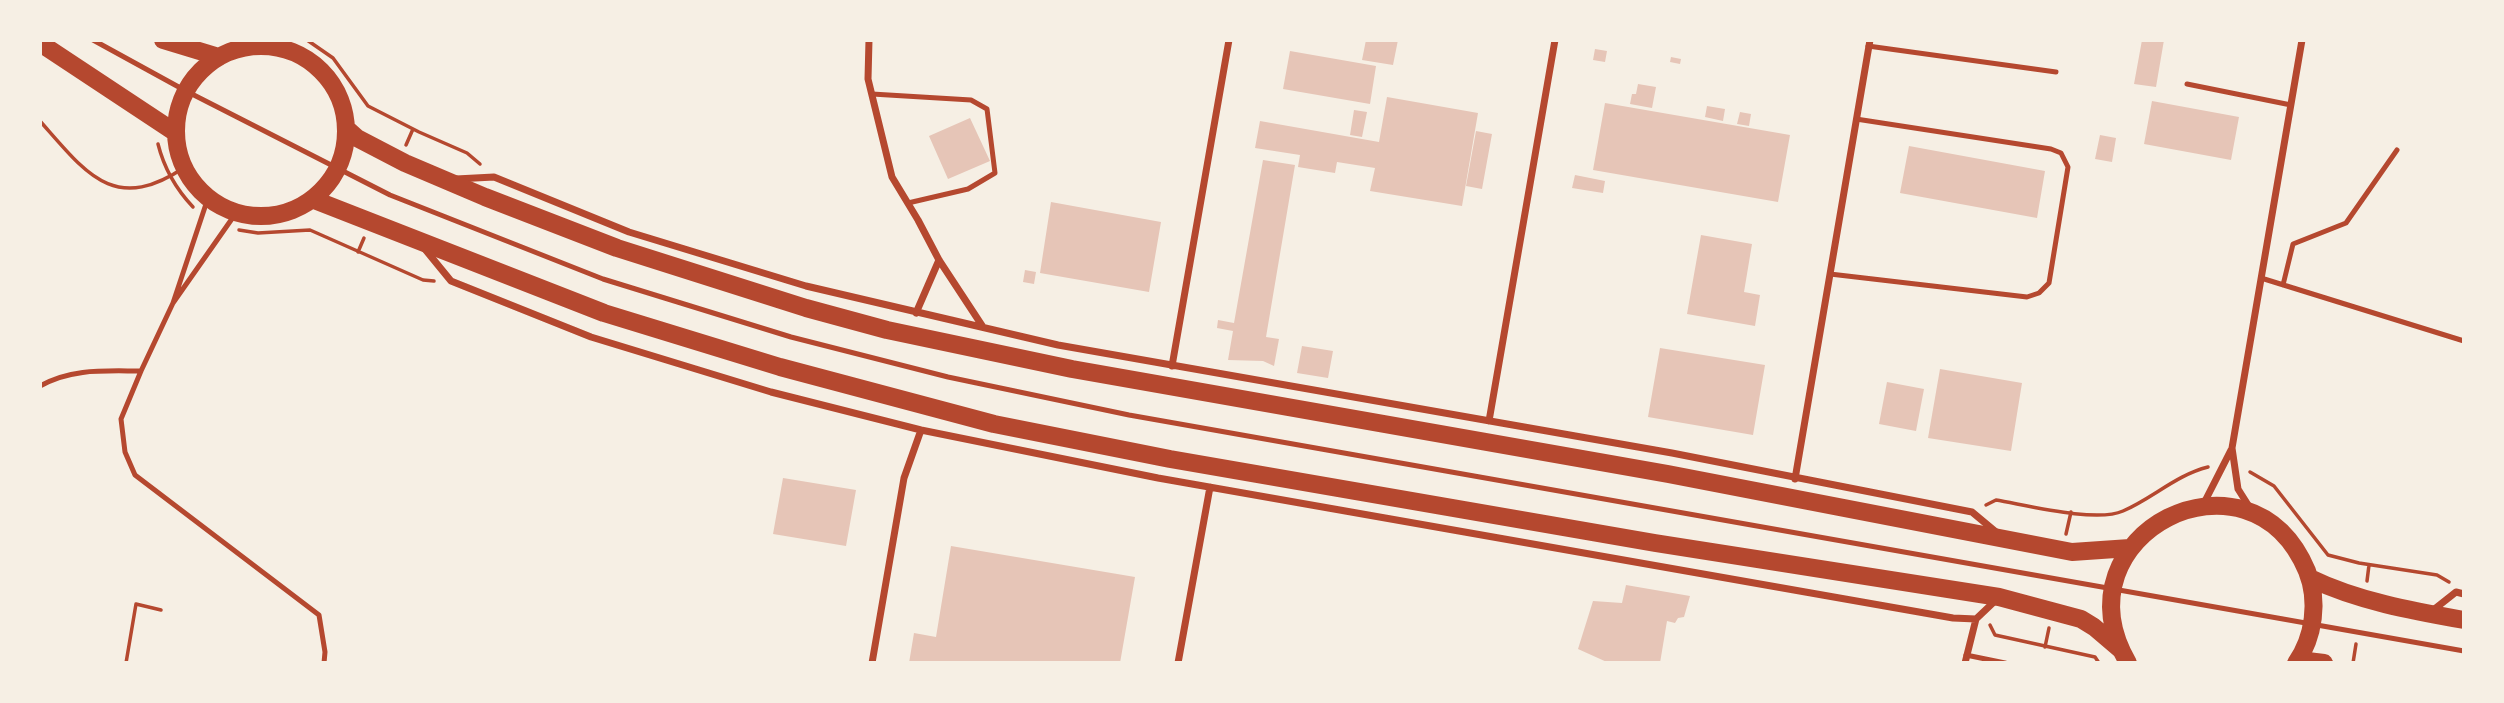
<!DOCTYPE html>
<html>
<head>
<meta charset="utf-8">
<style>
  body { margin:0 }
  #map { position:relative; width:2504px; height:703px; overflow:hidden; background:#f6efe4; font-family:Inter,sans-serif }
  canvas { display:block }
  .frame { position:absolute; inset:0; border:42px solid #f6efe4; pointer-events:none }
</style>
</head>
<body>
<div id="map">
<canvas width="2504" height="703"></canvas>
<div class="frame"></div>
</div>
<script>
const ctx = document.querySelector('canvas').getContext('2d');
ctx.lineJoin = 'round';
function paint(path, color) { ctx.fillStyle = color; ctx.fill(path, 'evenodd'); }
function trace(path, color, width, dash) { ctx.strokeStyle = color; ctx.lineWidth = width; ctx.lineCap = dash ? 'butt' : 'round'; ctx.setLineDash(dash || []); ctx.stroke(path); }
paint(new Path2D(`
  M1366 40H1398L1393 65 1362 60Z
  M2142 40H2164L2156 87 2134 84Z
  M1595 49 1607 51 1605 62 1593 60Z
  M1290 51 1376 66 1370 104 1283 89Z
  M1671 57 1681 59 1680 64 1670 62Z
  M1638 84 1656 87 1652 108 1630 104 1632 94H1636Z
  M1387 97 1478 113 1462 206 1370 191 1375 168 1337 162 1335 173 1298 167 1300 155 1255 148 1260 121 1379 142Z
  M2152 101 2239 117 2231 160 2144 144Z
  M1605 103 1790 135 1778 202 1593 170Z
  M1707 106 1725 109 1723 121 1705 117Z
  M1354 110 1367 112 1362 137 1350 135Z
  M1740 112 1751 114 1749 126 1737 124Z
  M970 118 990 161 948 179 929 136Z
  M1476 131 1492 134 1482 189 1466 186Z
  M2100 135 2116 138 2112 162 2095 159Z
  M1909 146 2045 171 2037 218 1900 193Z
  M1263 160 1295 165 1266 337 1279 339 1274 366 1263 361 1228 360 1233 331 1217 328 1218 320 1234 323Z
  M1575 175 1605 181 1603 193 1572 188Z
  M1051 202 1161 222 1149 292 1040 273Z
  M1701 235 1752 244 1744 292 1760 295 1755 326 1687 314Z
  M1025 270 1036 272 1034 284 1023 282Z
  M1302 346 1333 351 1328 378 1297 373Z
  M1660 348 1765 365 1753 435 1648 417Z
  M1940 369 2022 383 2011 451 1928 438Z
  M1887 382 1924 389 1916 431 1879 424Z
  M783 478 856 490 846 546 773 534Z
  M951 546 1135 577 1120 663H909L914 633 936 637Z
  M1626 585 1690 596 1684 617 1678 618 1675 623 1667 621 1660 663H1609L1578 649 1593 601 1622 603Z`), '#e6c5b7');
trace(new Path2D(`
  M307 40 333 58 368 106 419 132 467 153 480 164
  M40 121C86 173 114 215 185 167
  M158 144C164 168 176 189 193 207
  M406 145 413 129
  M239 230 258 233 310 230 423 280 434 281
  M358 252 364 238
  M2250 472 2274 486 2328 555 2359 563 2437 575 2449 582
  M1986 505 1996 500C2026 505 2096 523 2123 511 2153 498 2176 475 2208 467
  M2066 534 2071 512
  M2367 581 2369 565
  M1990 625 1995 635 2095 657 2099 663
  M2045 647 2049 628
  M126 663 136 604 161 610
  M2353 663 2356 644`), '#b5482f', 3.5);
trace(new Path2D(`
  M93 40 186 91 390 195 603 279 791 337 948 377 1129 415 2464 651
  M1868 46 2056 72
  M244 47 245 40
  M2187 84 2291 105
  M872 94 971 100 987 109 995 173 968 189 908 203
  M208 198 173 303 236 213
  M1830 274 2027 297 2039 293 2049 283 2068 167 2061 153 2051 149 1856 119
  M2261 278 2464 341
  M2283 285 2293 244 2346 223 2397 150
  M173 303 141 371 121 419 125 452 135 475 319 615 325 652 324 663
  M40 386C72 368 105 371 141 371
  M1966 655 2005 663`), '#b5482f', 5);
trace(new Path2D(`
  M869 40 868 79 892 177 918 220 939 260 983 327
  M456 179 494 177 629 232 806 286 1058 345 1672 453 1972 512 1996 532
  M424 248 451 281 591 337 771 392 921 430 1158 478 1953 618 1976 619 1996 600
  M916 313 939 260
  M1172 366 1229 40
  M1489 421 1555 40
  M1795 479 1870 40
  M2203 505 2231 450
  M2250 508 2238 489 2232 448 2302 40
  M2432 611 2456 592 2464 594
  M872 663 904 478 921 430
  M1178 663 1210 487
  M1965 663 1976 619`), '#b5482f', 7);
trace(new Path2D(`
  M163 40 219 57
  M40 43 176 133
  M176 131a85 85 0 1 1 170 0a85 85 0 1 1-170 0Z
  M347 129 357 138 405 163 485 197 617 248 806 308 887 330 1072 369 1668 474 2072 552 2130 548
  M312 199 604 313 780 367 994 424 1170 459 1655 543 1999 597 2081 619 2094 627 2121 650
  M2310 578C2357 601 2413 611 2464 620
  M2299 660 2324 663
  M2128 663C2053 534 2250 435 2307 571 2319 601 2314 637 2296 663`), '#b5482f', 18);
</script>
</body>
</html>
